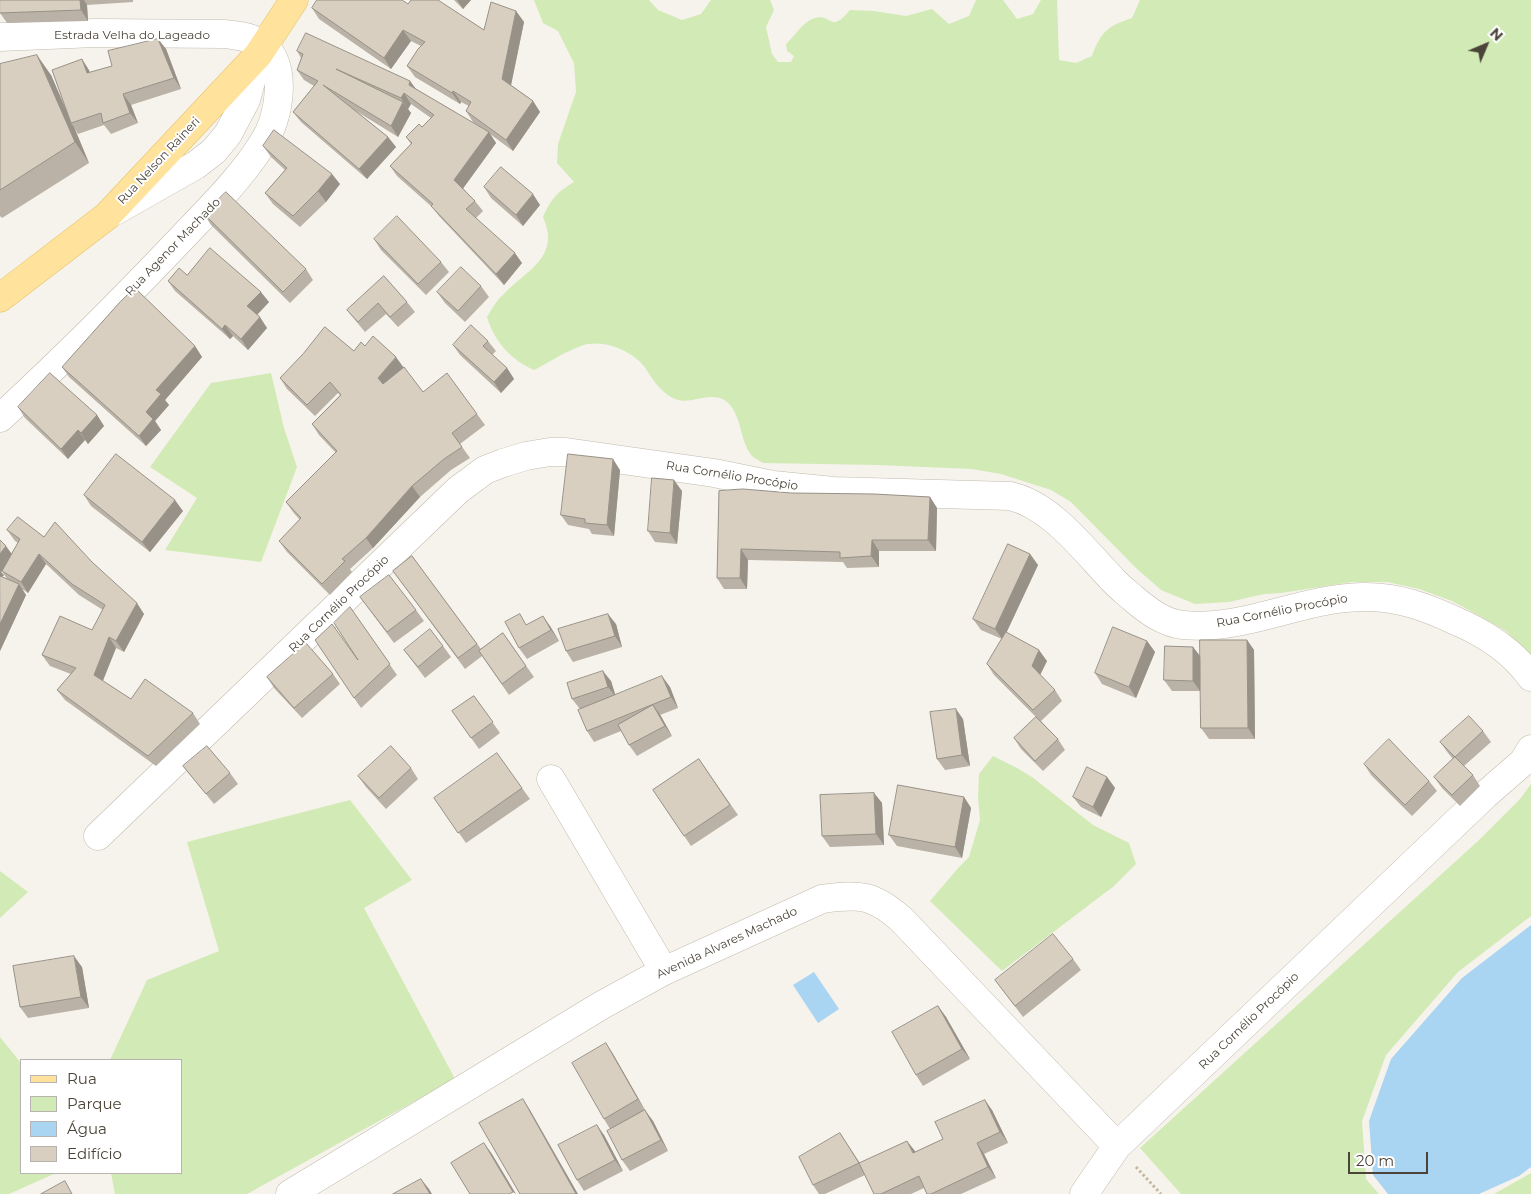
<!DOCTYPE html>
<html>
<head>
<meta charset="utf-8">
<style>
  body { margin:0 }
  #map { position:relative; width:1531px; height:1194px; overflow:hidden; background:#f6f3ec; font-family:Montserrat,sans-serif }
  canvas { display:block }
  .legend { position:absolute; left:20px; top:1059px; width:162px; height:115px; box-sizing:border-box; background:#fff; border:1px solid #b7b4b0; margin:0; padding:6px 9px; list-style:none; font-size:15px; color:#4b4439 }
  .legend li { display:flex; align-items:center; gap:10px; height:25px }
  .legend b { width:25px; border:1px solid #b7b4b0 }
  .north { position:absolute; left:1461px; top:20px; width:50px; height:50px; -webkit-text-stroke:4px #fff; paint-order:stroke; rotate:45deg; font-size:14px; font-weight:700; line-height:20px; text-align:center; color:#4b4439 }
  .north::after { content:''; display:block; margin:auto; width:18px; height:22px; background:#4b4439; clip-path:polygon(50% 0,100% 100%,50% 72%,0 100%) }
  .scale { position:absolute; left:1348px; top:1152px; width:80px; height:22px; box-sizing:border-box; border:2px solid #4b4439; border-top:0; padding-left:6px; font-size:15px; line-height:18px; white-space:nowrap; color:#4b4439; -webkit-text-stroke:4px #fff; paint-order:stroke }
</style>
</head>
<body>
<div id="map">
<canvas width="1531" height="1194"></canvas>
<ul class="legend">
<li><b style="height:6px;background:#ffe39c"></b>Rua</li>
<li><b style="height:14px;background:#d2eab5"></b>Parque</li>
<li><b style="height:14px;background:#a9d4f2"></b>Água</li>
<li><b style="height:14px;background:#d8cfc1"></b>Edifício</li>
</ul>
<div class="north">N</div>
<div class="scale">20 m</div>
</div>
<script>
const ctx = document.querySelector('canvas').getContext('2d');
ctx.lineJoin = 'round';
function paint(path, color) { ctx.fillStyle = color; ctx.fill(path, 'evenodd'); }
function trace(path, color, width, dash) { ctx.strokeStyle = color; ctx.lineWidth = width; ctx.lineCap = dash ? 'butt' : 'round'; ctx.setLineDash(dash || []); ctx.stroke(path); }
function write(font, color, halo, rows, align = 'center') {
  ctx.font = font + ' Montserrat,sans-serif'; ctx.lineWidth = 4; ctx.setLineDash([]); ctx.textBaseline = 'middle'; ctx.strokeStyle = halo; ctx.fillStyle = color; for (const [text, x, y, turn = 0] of rows) {
    ctx.save(); ctx.translate(x, y); ctx.rotate((+turn || 0) * Math.PI / 180); ctx.textAlign = isNaN(turn) ? turn : align; if (halo) ctx.strokeText(text, 0, 0); ctx.fillText(text, 0, 0); ctx.restore();
  }
}
paint(new Path2D(`
  M534 0H649L658 10 682 20 701 14 711 0H770L774 10 766 27 772 54 778 62H791L794 56 787 51 786 44C795 36 801 24 812 19 833 11 828 36 850 10L874 11 906 16 932 9 949 24 969 16 976 0H1003L1017 19 1033 14 1041 0H1057L1059 60 1076 63 1092 56C1101 31 1108 26 1132 18L1140 0H1531V656L1506 631 1480 616 1452 601 1419 589 1387 582H1352L1281 593 1264 594 1229 602 1195 604 1161 590 1136 568 1071 502 1051 490 1001 474 972 469 877 465 763 463C760 461 756 459 753 457 739 442 743 416 727 402 712 390 693 404 678 400 664 396 653 381 646 369 634 351 602 338 581 346 564 352 550 362 534 370 511 360 494 341 487 317 492 309 496 301 503 295 526 270 561 258 543 217 550 200 558 191 574 182L557 163 558 144 576 92 574 63 558 31 543 23Z
  M271 373 284 428 297 467 261 562 165 550 197 498 150 467 211 383Z
  M993 756 1017 768 1032 777 1093 825 1129 843 1136 864 1114 886 1002 971 930 901 959 867 969 857 980 820 978 797 979 774Z
  M1531 784V916L1458 972 1386 1055 1362 1121 1366 1179 1379 1194H1181L1140 1148 1478 841 1520 799Z
  M350 800 412 880 364 908 455 1079 247 1194H115L111 1173H181V1060H110L147 980 219 951 187 842Z
  M0 871 28 892 0 918Z
  M0 1037 21 1063V1173H56L9 1194H0Z
  M1531 1173V1194H1494Z`), '#d2eab5');
paint(new Path2D(`
  M1531 925V1167L1519 1176 1479 1194H1388L1373 1175 1369 1121 1391 1059 1462 978Z
  M814 972 839 1009 818 1023 793 985Z`), '#a9d4f2');
const minor = new Path2D(`
  M0 37 95 33 225 34C238 36 251 36 261 44 288 62 280 114 266 138 243 177 208 210 178 242 120 303 61 362 0 418
  M115 211 196 165 214 151 228 134 246 100 258 55
  M551 779 664 971
  M98 836 458 490 485 470 503 463 526 456 550 452H566L714 473 773 485 833 491 1010 496C1051 505 1084 550 1112 579 1118 586 1126 592 1134 599 1148 611 1164 623 1183 625 1245 631 1301 598 1362 597 1396 596 1426 607 1456 621 1484 633 1513 652 1531 677
  M290 1194 602 1005 664 971 822 899C860 894 873 894 902 920L1117 1146
  M1084 1194 1117 1146 1485 795 1523 762 1531 749`);
const major = new Path2D(`
  M0 298 107 216 258 55 294 0`);
trace(minor, '#c2bbae', 29);
trace(major, '#e6c16a', 29);
trace(new Path2D(`
  M1136 1167 1161 1194`), '#c4b79f', 3, [2.5, 2.5]);
trace(minor, '#fff', 28);
trace(major, '#ffe39c', 28);
paint(new Path2D(`
  M0 0H133V2L87 5 88 21 7 23 0 13Z
  M454 0H471L463 9Z
  M408 4 484 30 516 11 524 22 511 85 533 101 540 112 513 151 490 134 496 143 463 188 475 201 483 211 476 218 522 263 504 285 439 216 432 207 397 176 390 166 411 144 406 137 422 127 431 118 411 104 408 109 407 108 411 113 398 137 356 111 388 137 396 147 367 179 301 122 293 112 314 86 304 80 297 70 301 58 297 51 410 81 416 89 482 128 473 122 466 111 469 106 461 102 460 104 415 77 407 66 421 46 411 41 391 69 319 19 312 8Z
  M158 39 166 49 181 89 131 105 138 123 111 134 104 125 78 134 74 127 89 163 2 218 0 216V64L51 75 66 110 82 59 90 73 112 66Z
  M263 146 340 184 326 202 300 227 273 204 265 193 285 170 271 157Z
  M484 187 540 205 523 226 491 198Z
  M204 214 306 269 313 280 290 303 211 225Z
  M374 239 441 262 449 272 426 295 381 250Z
  M187 275 269 302 257 315 267 328 248 350 233 336 230 339 175 291 168 281Z
  M384 276 407 302 415 312 398 327 386 314 365 332 355 320 347 310Z
  M481 286 489 297 465 322 445 303 437 292Z
  M488 341 496 351 492 355 507 368 514 379 501 393 460 355 453 345Z
  M195 346 202 357 165 400 169 405 155 421 161 430 146 446 69 377 62 367Z
  M365 346 403 367 423 392 477 414 485 425 460 444 470 458 451 470 420 497 373 548 350 569 352 572 330 595 287 552 279 541 300 520 293 512 286 502 336 453 319 435 312 424 340 395 338 393 315 416 287 389 280 378 354 351Z
  M18 407 97 415 104 426 88 444 85 440 68 459 25 418Z
  M620 470 614 536 592 534 589 529 568 525 561 515Z
  M682 491 677 544 655 542 648 531Z
  M719 491 930 497 937 508 936 551H879V567L847 568 843 562 748 560 747 589H724L717 578Z
  M84 495 183 511 150 552 91 506Z
  M7 530 44 537 92 562 144 614 124 652 116 648 103 681 131 699 193 713 200 724 156 766 65 700 57 690 71 674 50 666 42 655 92 630 103 610 79 595 46 564 28 593 22 589 26 595 0 651V540L11 554 18 543 15 541ZM2 571 7 579 2 577 4 575 1 572Z
  M1030 554 1038 565 1006 633 1047 661 1040 675 1055 690 1062 701 1041 721 1058 739 1065 750 1043 771 1021 749 1014 738 1036 717 994 675 987 664 1002 639 981 630 973 619Z
  M412 556 481 649 503 633 534 677 509 695 482 656 465 669 393 571Z
  M360 597 416 610 424 621 394 643Z
  M350 607 397 675 361 708 354 698 358 660Z
  M527 624 550 626 559 641 527 659 519 648Z
  M616 624 622 647 573 662 566 651Z
  M1247 640 1254 650 1255 739H1209L1201 728V661L1200 691H1172L1164 680 1193 647 1200 657Z
  M1147 641 1155 652 1136 698 1102 684 1095 673Z
  M443 646 451 657 425 678 404 650Z
  M333 674 340 684 302 718 274 688 267 677Z
  M611 681 615 695 670 687 678 708 660 715 672 736 637 756 629 745 621 731 594 742 587 731 580 709 572 699Z
  M474 696 500 733 479 749 452 711Z
  M963 719 970 766 945 770 937 759Z
  M1483 731 1491 742 1464 766 1473 775 1480 786 1460 806 1442 788 1434 777 1453 759 1448 753 1440 742Z
  M699 759 738 815 691 846 653 790Z
  M1364 764 1429 781 1437 791 1412 816 1371 775Z
  M183 766 230 773 238 784 214 804 191 776Z
  M411 768 418 779 386 809 366 787 358 776Z
  M1107 777 1115 788 1101 817 1081 807 1073 797Z
  M522 788 530 799 466 843 434 798Z
  M874 793 882 803 884 845 830 847 822 836Z
  M964 797 971 808 962 858 897 846 889 835Z
  M1073 959 1081 970 1023 1017 995 980Z
  M82 967 89 1008 28 1018 20 1007Z
  M938 1006 946 1017 970 1059 923 1086 916 1075Z
  M613 1054 645 1110 640 1113 653 1121 668 1151 630 1171 622 1160 610 1129 604 1119Z
  M992 1110 1008 1143 984 1154 996 1178 961 1194H927L924 1188 911 1194H874L865 1175 825 1194H819L813 1185 840 1133 860 1163 915 1152 943 1139Z
  M604 1135 623 1171 584 1191 577 1180Z`), '#bab2a6');
paint(new Path2D(`
  M80 0H84L87 5 88 21 81 10Z
  M457 0H471L463 9Z
  M516 11 524 22 510 90 502 79Z
  M403 30 411 41 391 69 384 58Z
  M158 39 166 49 181 89 174 78Z
  M37 55 51 75 72 123H71L74 127 89 163 75 142Z
  M82 59 89 70 94 84 87 73Z
  M410 81 418 92 409 85Z
  M453 91 461 102 460 104 452 93Z
  M404 93 411 104 408 109 401 98Z
  M123 94 131 105 138 123 130 113Z
  M533 101 540 112 513 151 506 140Z
  M403 102 411 113 398 137 391 126Z
  M489 132 496 143 462 190 454 180Z
  M388 137 396 147 367 179 359 169Z
  M332 174 340 184 326 202 318 191Z
  M533 194 540 205 523 226 516 215Z
  M515 253 522 263 504 285 496 274Z
  M261 292 269 302 255 317 247 306Z
  M260 317 267 328 248 350 241 339Z
  M225 325 233 336 230 339 222 329Z
  M195 346 202 357 165 400 169 405 155 421 161 430 146 446 139 436 146 412 156 390Z
  M396 357 404 368 385 389 378 378Z
  M507 368 514 379 501 393 494 382Z
  M97 415 104 426 88 444 81 433Z
  M78 430 85 440 68 459 61 449Z
  M613 459 620 470 614 536 607 525Z
  M674 480 682 491 677 544 670 533Z
  M412 486 420 497 373 548 366 538Z
  M930 497 937 508 936 551 928 540Z
  M175 500 183 511 150 552 142 542Z
  M872 540 879 551V567L871 556Z
  M6 546 14 557 1 572 4 575 0 579V554Z
  M741 549 748 560 747 589 740 578Z
  M39 554 46 564 28 593 21 582Z
  M1030 554 1038 565 1003 640 995 629Z
  M19 584 26 595 0 651V624Z
  M137 603 144 614 124 652 116 641Z
  M608 614 616 624 622 647 615 636Z
  M543 616 550 626 559 641 551 630Z
  M109 637 116 648 101 685 94 675Z
  M1247 640 1254 650 1255 739 1248 728Z
  M1147 641 1155 652 1136 698 1129 687Z
  M1193 647 1201 657 1200 691 1193 681Z
  M1039 650 1047 661 1039 677 1032 666Z
  M603 671 611 681 616 697 608 687Z
  M662 676 670 687 678 708 671 697Z
  M653 705 661 716 672 736 665 726Z
  M956 709 963 719 970 766 962 755Z
  M1107 777 1115 788 1101 817 1093 807Z
  M874 793 882 803 884 845 876 834Z
  M964 797 971 808 962 858 955 847Z
  M74 956 82 967 89 1008 81 997Z
  M938 1006 946 1017 970 1059 962 1049Z
  M606 1043 613 1054 645 1110 638 1099Z
  M523 1099 530 1110 578 1194H576Z
  M985 1100 992 1110 1008 1143 1000 1132Z
  M645 1110 653 1121 668 1151 661 1140Z
  M597 1125 604 1135 623 1171 615 1160Z
  M907 1141 915 1151 921 1164 913 1153Z
  M484 1143 492 1154 516 1194 513 1192Z
  M977 1143 984 1154 996 1178 988 1167Z
  M421 1179 429 1189 432 1194H430Z`), '#979187');
const building = new Path2D(`
  M0 0H80L81 10 0 13Z
  M317 0H402L408 4 411 0H438L484 30 491 2 516 11 502 79 533 101 506 140 466 111 471 102 453 91 452 93 407 66 418 49 425 42 403 30 384 58 312 8Z
  M306 33 410 81 409 85 489 132 454 180 475 201 466 209 515 253 496 274 431 206 433 204 390 166 412 143 406 137 419 124 422 127 434 115 404 93 401 98 336 69 403 102 391 126 323 85 388 137 359 169 293 112 318 81 297 70 303 54 297 51Z
  M158 39 174 78 123 94 130 113 103 123 101 113 71 123 52 70 82 59 87 73 112 66 108 51Z
  M37 55 75 142 0 190V64Z
  M274 130 332 174 318 191 293 216 265 193 287 168 263 146Z
  M501 167 533 194 516 215 484 187Z
  M226 192 306 269 283 292 204 214Z
  M397 216 441 262 418 284 374 239Z
  M210 248 261 292 247 306 260 317 241 339 225 325 222 329 168 281 179 268 187 275Z
  M461 267 481 286 458 311 437 292Z
  M384 276 407 302 390 317 378 303 358 322 347 310Z
  M135 288 195 346 156 390 161 394 146 412 153 419 139 436 62 367 120 302Z
  M471 325 488 341 483 346 507 368 494 382 453 345Z
  M325 327 354 351 361 342 365 346 373 336 396 357 378 378 383 384 404 367 423 392 447 373 477 414 452 433 462 447 444 459 412 486 366 538 342 559 345 561 322 584 279 541 301 518 286 502 337 451 312 424 341 395 330 382 307 405 280 378 303 354Z
  M50 373 97 415 81 433 78 430 61 449 18 407Z
  M116 454 175 500 142 542 84 495Z
  M568 454 613 459 607 525 585 523V519L561 515Z
  M652 478 674 480 670 533 648 531Z
  M743 489 791 493 874 494 930 497 928 540H872L871 556 840 558V552L741 549 740 578H717L719 491Z
  M18 517 44 537 55 522 92 562 137 603 116 641 109 637 94 675 131 699 145 679 193 713 148 756 57 690 76 668 42 655 60 616 92 630 105 605 72 584 39 554 21 582 2 571 20 539 7 530Z
  M0 540 6 546 0 554Z
  M1008 544 1030 554 995 629 973 619Z
  M412 556 477 644 458 658 393 571Z
  M389 575 416 610 387 632 360 597Z
  M0 576 19 584 0 624Z
  M350 607 390 664 354 698 315 640 332 624 358 660 334 623Z
  M520 614 526 625 543 616 551 630 519 648 505 622Z
  M608 614 615 636 566 651 558 629Z
  M1113 627 1147 641 1129 687 1095 673Z
  M430 629 443 646 418 667 404 650Z
  M1006 632 1039 650 1032 666 1055 690 1033 710 987 664Z
  M503 633 526 666 502 684 479 651Z
  M1200 640H1247L1248 728H1201Z
  M306 643 333 674 294 708 267 677Z
  M1165 646 1193 647V681L1164 680Z
  M603 671 608 687 572 699 567 683Z
  M662 676 671 697 587 731 578 710Z
  M474 696 493 722 471 738 452 711Z
  M653 705 665 726 629 745 618 725Z
  M956 709 962 755 937 759 930 712Z
  M1469 716 1483 731 1455 757 1440 742Z
  M1036 717 1058 739 1035 761 1014 738Z
  M1389 739 1429 781 1405 805 1364 764Z
  M207 746 230 773 206 794 183 766Z
  M391 746 411 768 379 798 358 776Z
  M497 753 522 788 458 833 434 798Z
  M1455 757 1473 775 1452 795 1434 777Z
  M699 759 730 805 684 836 653 790Z
  M1087 767 1107 777 1093 807 1073 797Z
  M898 785 964 797 955 847 889 835Z
  M874 793 876 834 822 836 820 795Z
  M1053 934 1073 959 1015 1006 995 980Z
  M74 956 81 997 20 1007 13 966Z
  M938 1006 962 1049 916 1075 892 1032Z
  M606 1043 638 1099 604 1119 572 1063Z
  M523 1099 576 1194H520L479 1123Z
  M985 1100 1000 1132 977 1143 988 1167 931 1194H927L919 1176 881 1194H874L859 1163 907 1141 913 1153 943 1139 935 1122Z
  M645 1110 661 1140 622 1160 607 1131Z
  M597 1125 615 1160 577 1180 558 1145Z
  M840 1133 859 1163 813 1185 799 1157Z
  M484 1143 513 1192 509 1194H470L451 1163Z
  M421 1179 430 1194H393Z
  M65 1181 72 1194H41Z`);
paint(building, '#d8cfc1');
trace(building, '#979187', 1);
write('12px', '#4b4439', '#fff', [
  ["Estrada Velha do Lageado",132,35],
  ["Rua Nelson Raineri",159,161,-47],
  ["Rua Agenor Machado",173,247,-46],
  ["Rua Cornélio Procópio",732,476,9],
  ["Rua Cornélio Procópio",339,604,-44],
  ["Rua Cornélio Procópio",1282,611,-11],
  ["Avenida Alvares Machado",727,943,-25],
  ["Rua Cornélio Procópio",1249,1021,-44]
]);
</script>
</body>
</html>
